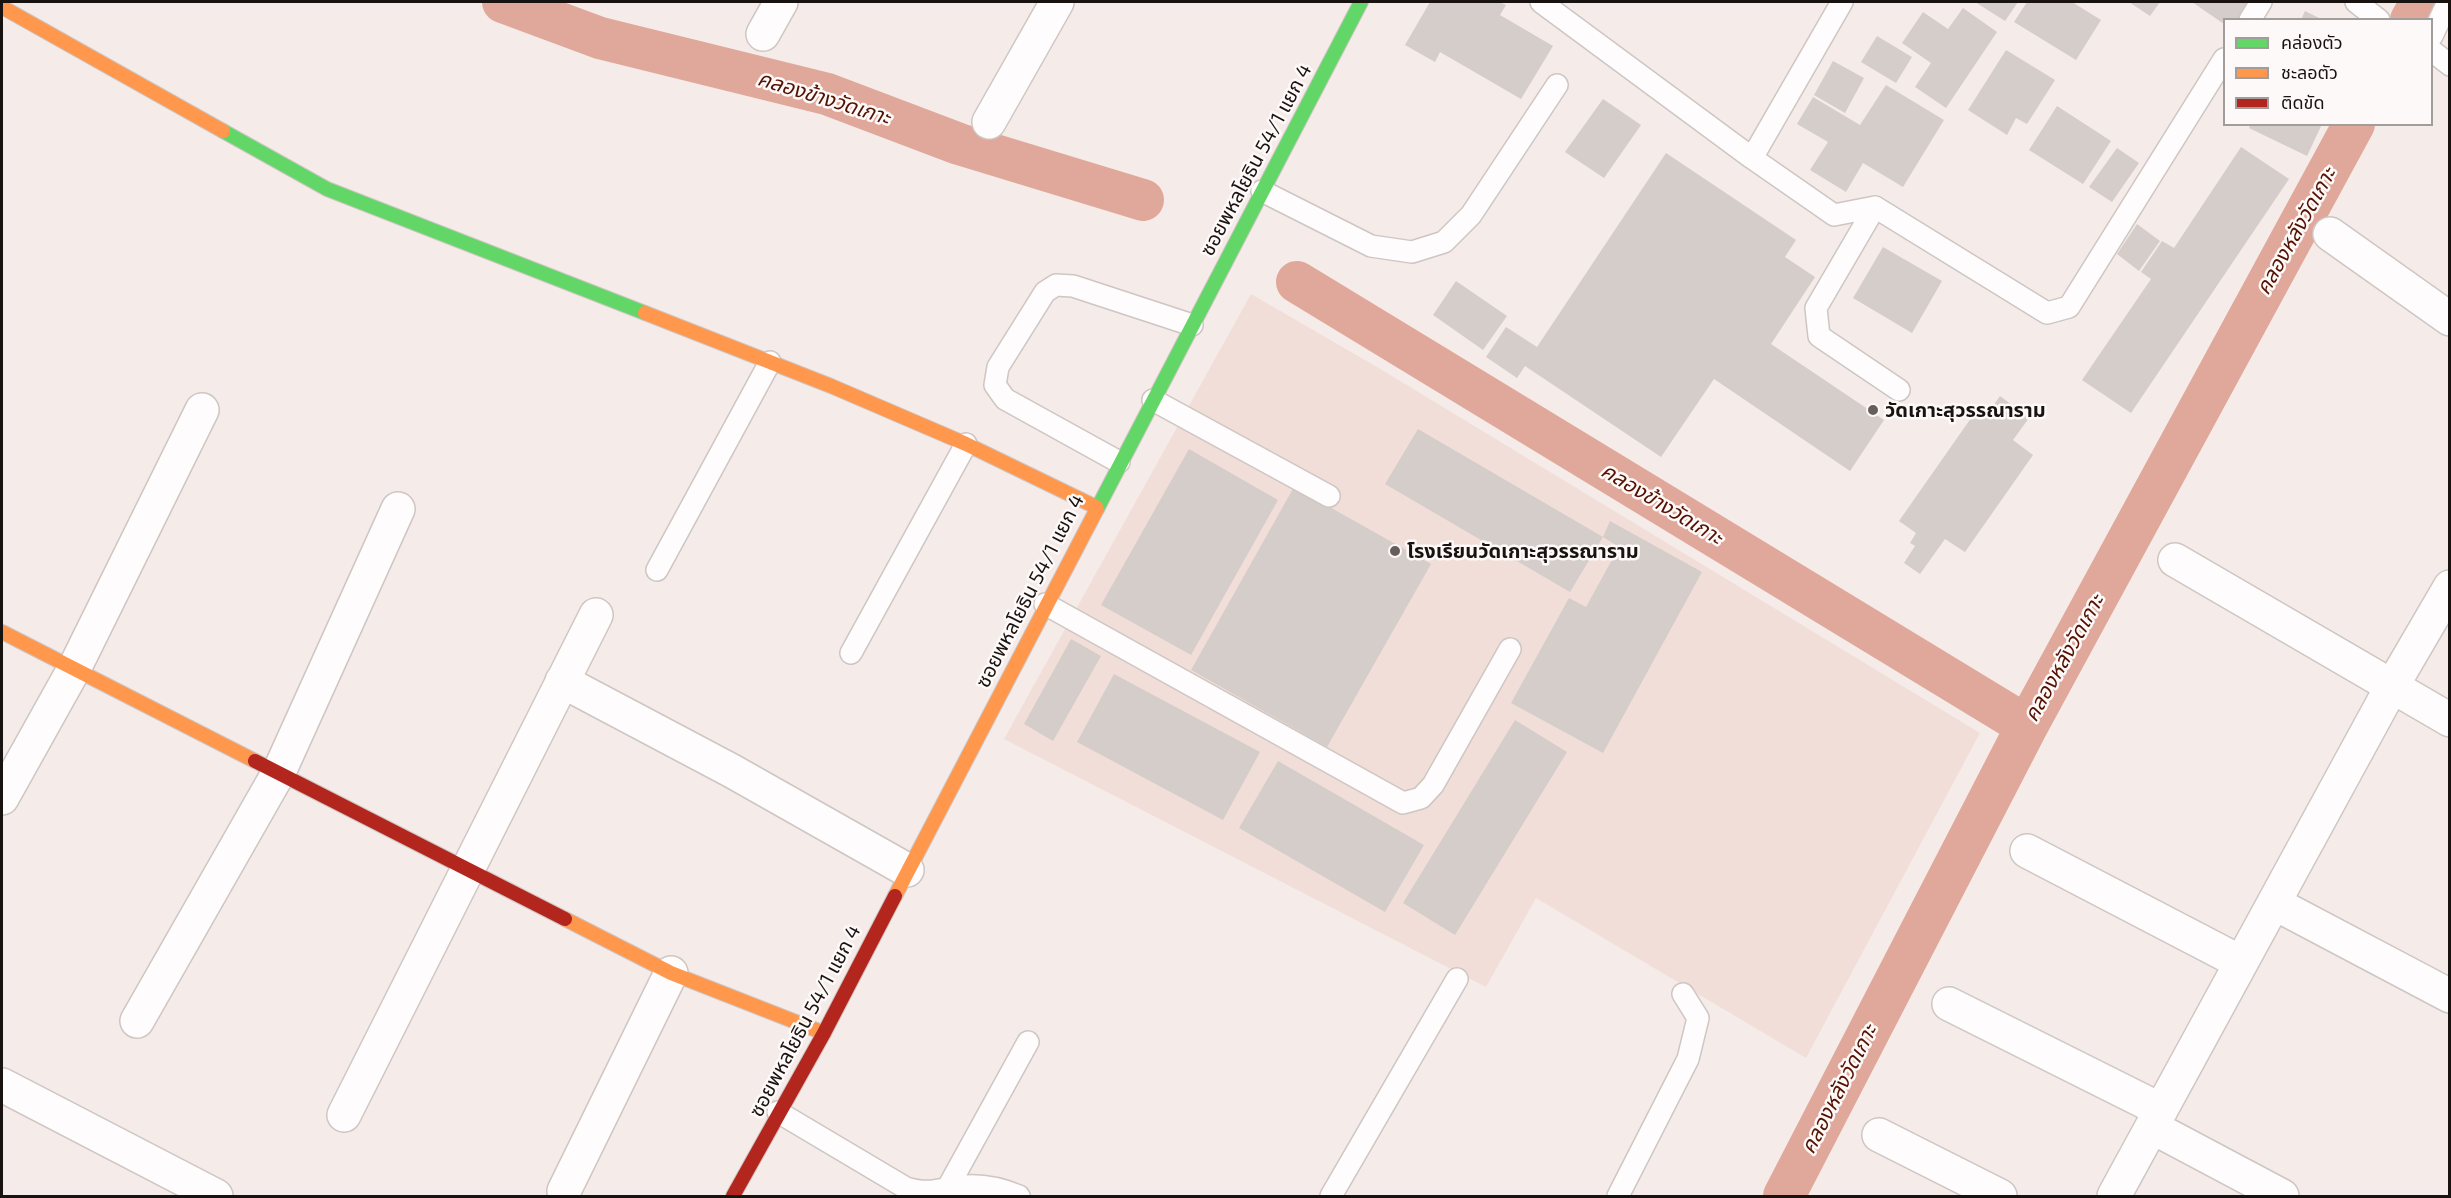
<!DOCTYPE html>
<html>
<head>
<meta charset="utf-8">
<style>
  body { margin:0 }
  #map { position:relative; width:2451px; height:1198px; overflow:hidden; background:#f5ebe8; font-family:"Exo 2","Noto Sans Thai",sans-serif }
  canvas { display:block }
  .frame { position:absolute; inset:0; border:3px solid #181210; pointer-events:none }
  .legend { position:absolute; left:2223px; top:18px; width:210px; height:108px; box-sizing:border-box; background:#fdf9f8; border:2px solid #a19d9b; margin:0; padding:8px 10px; list-style:none; font-size:18px; color:#181210 }
  .legend li { display:flex; align-items:center; gap:12px; height:30px }
  .legend b { width:30px; border:2px solid #a19d9b }
</style>
</head>
<body>
<div id="map">
<canvas width="2451" height="1198"></canvas>
<div class="frame"></div>
<ul class="legend">
<li><b style="height:8px;background:#63d668"></b>คล่องตัว</li>
<li><b style="height:8px;background:#ff974d"></b>ชะลอตัว</li>
<li><b style="height:8px;background:#b3261e"></b>ติดขัด</li>
</ul>
</div>
<script>
const ctx = document.querySelector('canvas').getContext('2d');
ctx.lineJoin = 'round';
function paint(path, color) { ctx.fillStyle = color; ctx.fill(path, 'evenodd'); }
function trace(path, color, width, dash) { ctx.strokeStyle = color; ctx.lineWidth = width; ctx.lineCap = dash ? 'butt' : 'round'; ctx.setLineDash(dash || []); ctx.stroke(path); }
function write(font, color, halo, rows, align = 'center') {
  ctx.font = font + ' "Exo 2","Noto Sans Thai",sans-serif'; ctx.lineWidth = 5; ctx.setLineDash([]); ctx.textBaseline = 'middle'; ctx.strokeStyle = halo; ctx.fillStyle = color; for (const [text, x, y, turn = 0] of rows) {
    ctx.save(); ctx.translate(x, y); ctx.rotate((+turn || 0) * Math.PI / 180); ctx.textAlign = isNaN(turn) ? turn : align; if (halo) ctx.strokeText(text, 0, 0); ctx.fillText(text, 0, 0); ctx.restore();
  }
}
paint(new Path2D(`
  M1251 294 1382 370 1980 733 1806 1058 1536 898 1486 987 1004 739Z`), '#f2ded8');
trace(new Path2D(`
  M503 2 600 38 827 94 959 144 1143 200
  M2411 20 2421 2
  M1297 282 2027 726
  M1784 1196 2027 726 2354 124`), '#e0a89a', 42);
paint(new Path2D(`
  M1430 2H1499L1506 5 1500 15 1553 46 1521 99 1440 52 1435 62 1405 45Z
  M1975 2H2018L2005 21Z
  M2027 2H2072L2101 20 2076 60 2014 22Z
  M2129 2H2160L2150 16Z
  M2192 2H2253L2240 20H2224V24Z
  M1963 8 1997 32 1946 108 1915 87 1931 63 1902 43 1923 12 1948 29Z
  M2305 11 2323 20H2301Z
  M1877 36 1912 57 1896 83 1861 62Z
  M2006 50 2055 80 2027 124 2016 118 2007 135 1968 110Z
  M1833 61 1864 78 1845 113 1814 95Z
  M1886 85 1944 120 1903 187 1863 163 1846 192 1810 170 1828 142 1797 124 1813 97 1860 125Z
  M1603 99 1641 125 1604 178 1565 152Z
  M2057 106 2111 141 2083 184 2029 150Z
  M2251 124H2322L2307 156 2249 128Z
  M2241 147 2289 179 2131 413 2082 380 2151 279 2141 272 2162 241 2174 248Z
  M2117 148 2139 163 2112 202 2089 187Z
  M1666 153 1796 240 1785 257 1815 277 1771 344 1884 420 1850 471 1714 379 1661 457 1525 366 1517 378 1486 357 1506 327 1537 347Z
  M2137 224 2160 241 2139 271 2117 254Z
  M1883 247 1942 281 1912 333 1853 298Z
  M1456 281 1507 316 1483 350 1433 315Z
  M2000 396 2029 418 2013 440 2033 455 1965 552 1945 539 1920 574 1904 563 1915 546 1910 543 1916 533 1899 521 1976 411 1985 417Z
  M1418 429 1603 537 1570 592 1385 484Z
  M1189 449 1278 500 1191 655 1101 605Z
  M1294 487 1431 564 1327 747 1191 670Z
  M1610 521 1702 572 1603 753 1511 703 1569 598 1586 607 1619 547 1603 537Z
  M1071 639 1101 656 1053 741 1024 724Z
  M1114 674 1260 752 1223 820 1077 742Z
  M1515 720 1567 752 1455 935 1403 903Z
  M1278 761 1424 845 1385 912 1239 828Z`), '#d5cdca');
const lane = new Path2D(`
  M1541 2 1752 158 1834 215 1875 207 2047 313 2069 307 2224 59
  M2356 2 2379 20
  M2250 20 2261 2
  M2432 36 2448 2
  M2432 51 2450 65
  M1752 158 1842 2
  M1262 191 1371 246 1412 252 1444 242 1471 215 1557 85
  M1875 207 1816 308 1819 336 1899 390
  M1153 400 1329 496
  M1119 462 1005 399 995 385 998 367 1045 292 1056 285 1073 286 1192 325
  M657 570 770 362
  M1045 604 1403 803 1421 798 1433 785 1510 649
  M851 653 966 444
  M778 1112 906 1188C934 1196 941 1187 967 1186 986 1185 1002 1189 1019 1196
  M947 1189 1028 1042
  M1331 1196 1457 979
  M1618 1196 1688 1059 1698 1018 1683 994`);
const street = new Path2D(`
  M763 34 781 2
  M989 122 1057 2
  M2330 234 2450 319
  M2175 560 2450 720
  M562 681 732 771 907 870
  M2 798 74 669 202 410
  M2027 851 2240 962
  M2274 903 2450 996
  M1949 1004 2161 1110
  M137 1021 279 772 398 509
  M2 1085 216 1196
  M344 1115 596 615
  M2152 1127 2282 1196
  M1879 1135 2000 1196
  M564 1191 671 973
  M2114 1196 2391 688 2450 587`);
const fast = new Path2D(`
  M223 131 327 189 645 313
  M1097 509 1361 2`);
const slow = new Path2D(`
  M2 7 223 131
  M645 313 831 386 966 444 1096 507
  M2 632 255 761
  M895 896 1097 509
  M565 919 671 973 824 1033`);
const jam = new Path2D(`
  M255 761 565 919
  M733 1196 824 1033 895 896`);
trace(lane, '#cec6c3', 24);
trace(street, '#cec6c3', 36);
trace(fast, '#cec6c3', 16);
trace(slow, '#cec6c3', 16);
trace(jam, '#cec6c3', 16);
trace(lane, '#fefcfc', 21);
trace(street, '#fefcfc', 33);
trace(fast, '#63d668', 14);
trace(slow, '#ff974d', 14);
trace(jam, '#b3261e', 14);
for (const [x, y, r, color] of [
  [1873,410,6,"#655e5c"],
  [1395,551,6,"#655e5c"]
]) { const dot = new Path2D(); dot.arc(x, y, r, 0, 2 * Math.PI); ctx.fillStyle = color; ctx.fill(dot); trace(dot, '#fdf9f8', 2); }
write('20px', '#181210', '#fdf9f8', [
  ["ซอยพหลโยธิน 54/1 แยก 4",1256,160,-62],
  ["ซอยพหลโยธิน 54/1 แยก 4",1030,591,-63],
  ["ซอยพหลโยธิน 54/1 แยก 4",805,1021,-62]
]);
write('bold 20px', '#181210', '#fdf9f8', [
  ["วัดเกาะสุวรรณาราม",1885,410],
  ["โรงเรียนวัดเกาะสุวรรณาราม",1407,551]
], 'left');
write('italic 21px', '#541100', '#fdf9f8', [
  ["คลองข้างวัดเกาะ",824,98,17],
  ["คลองหลังวัดเกาะ",2296,231,-61],
  ["คลองข้างวัดเกาะ",1662,504,31],
  ["คลองหลังวัดเกาะ",2064,658,-61],
  ["คลองหลังวัดเกาะ",1839,1089,-63]
]);
</script>
</body>
</html>
